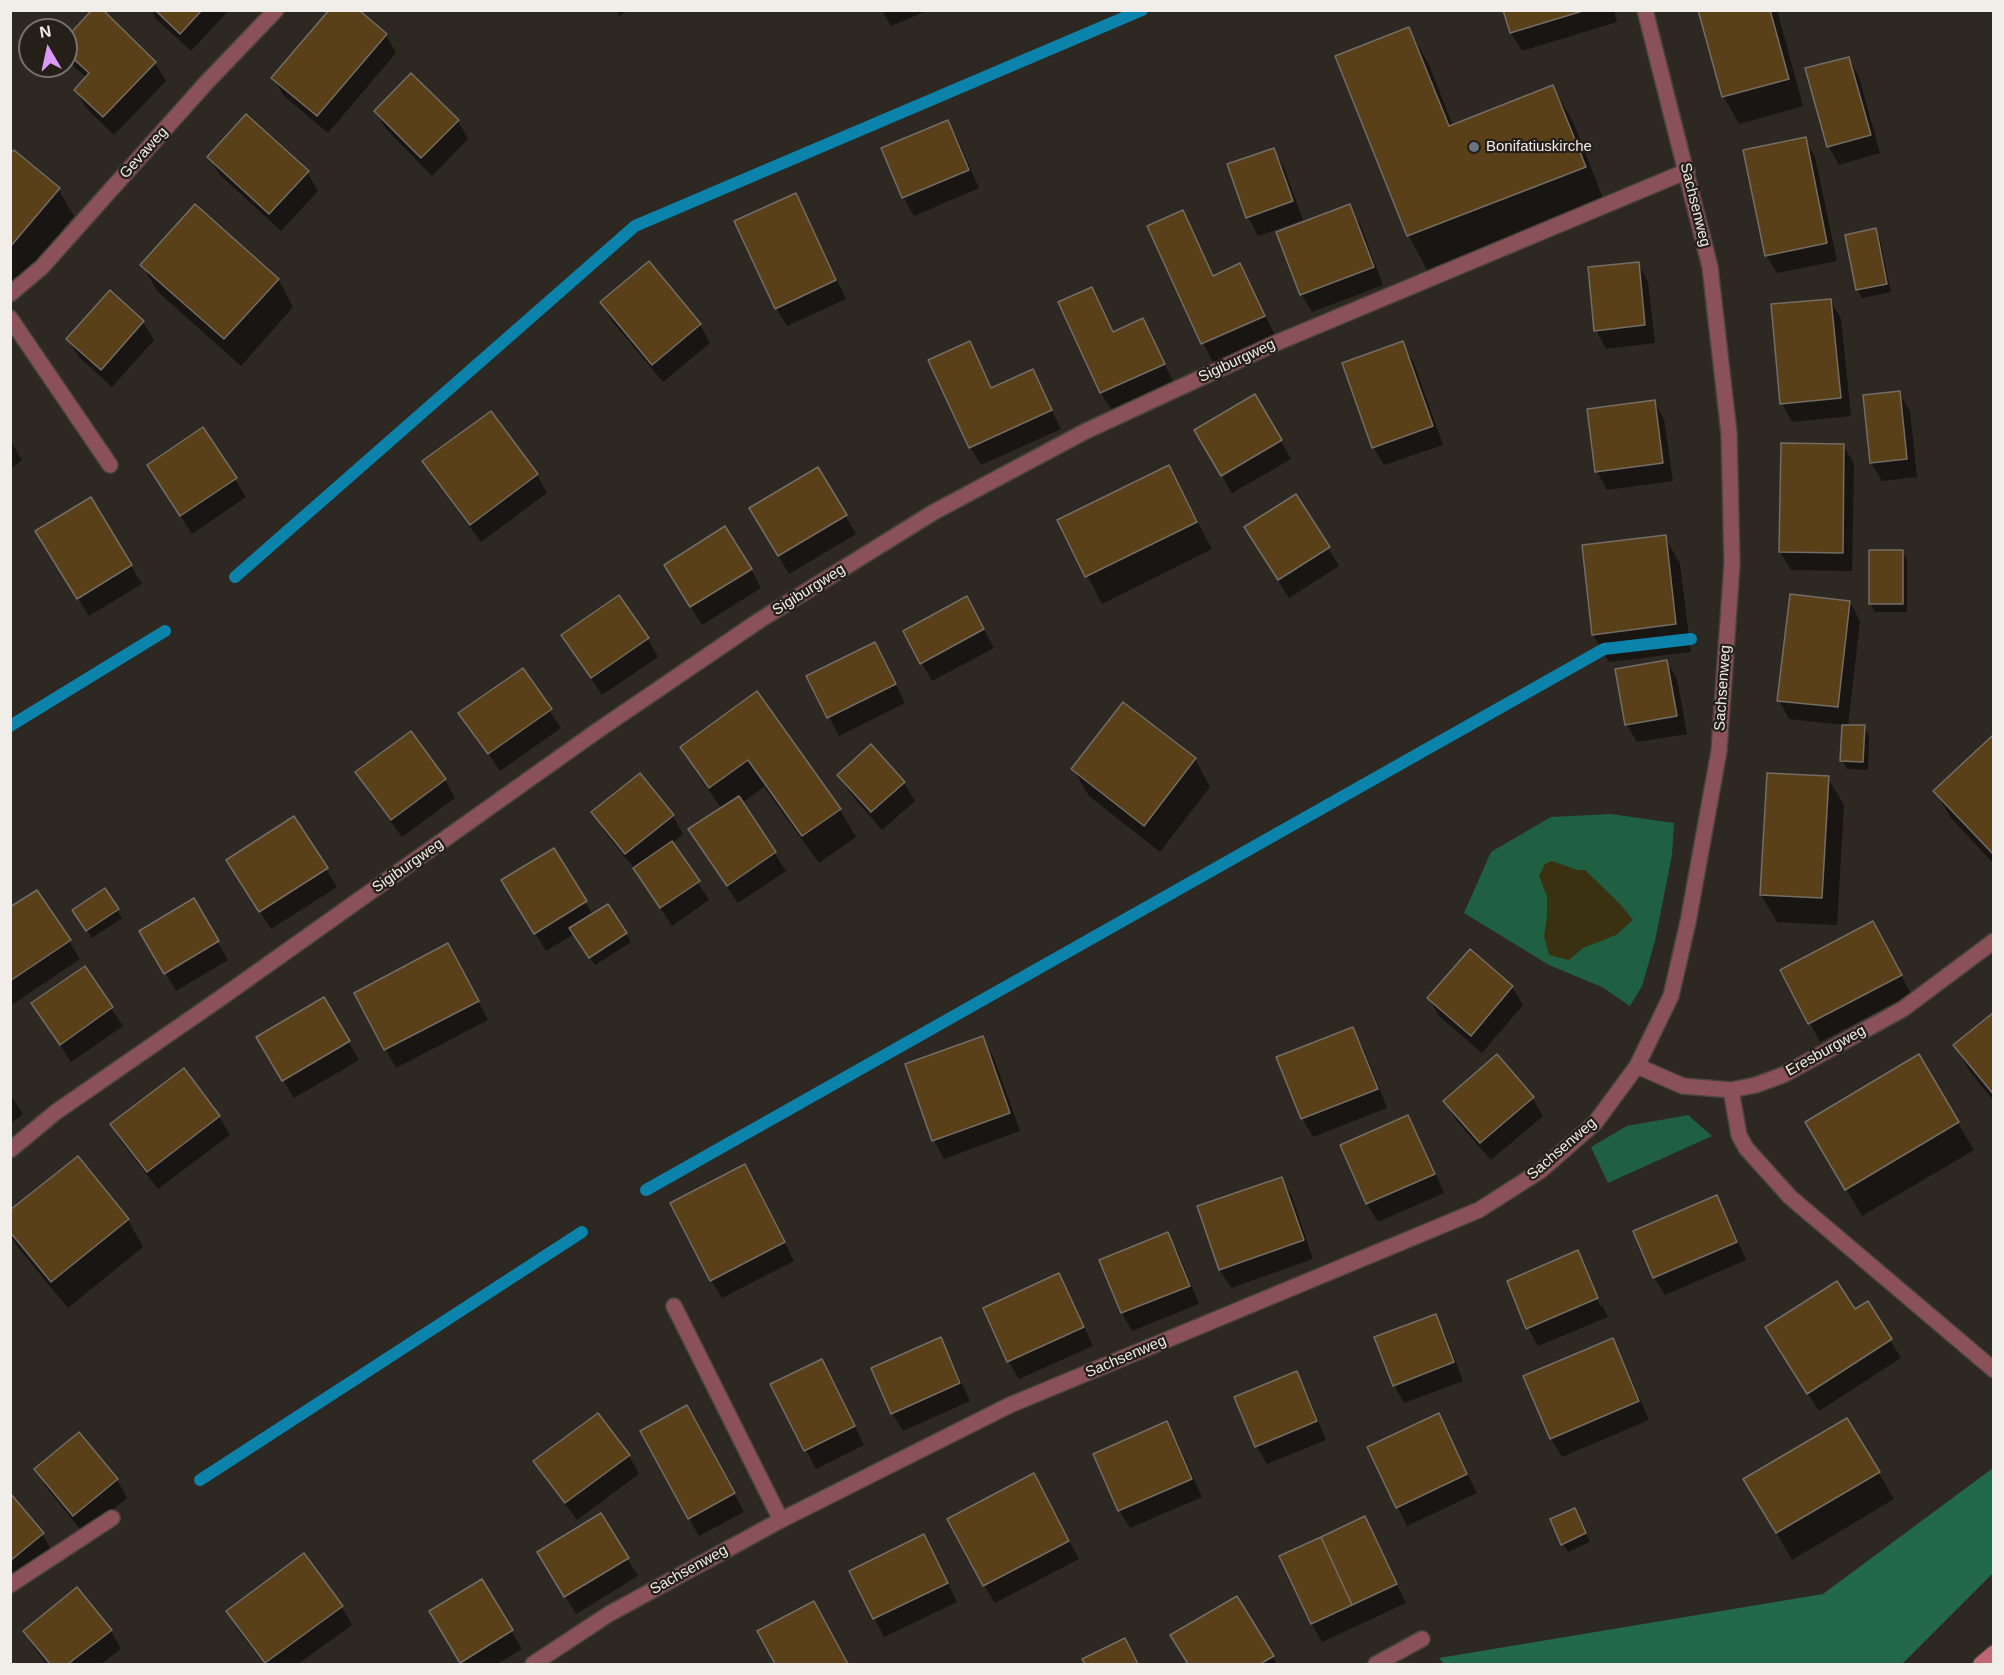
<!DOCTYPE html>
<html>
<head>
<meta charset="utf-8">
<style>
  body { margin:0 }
  #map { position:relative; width:2004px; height:1675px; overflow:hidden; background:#2e2822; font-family:Arial,sans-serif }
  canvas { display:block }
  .frame { position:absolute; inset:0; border:12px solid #f1ede9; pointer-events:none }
  .north { position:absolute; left:18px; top:18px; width:60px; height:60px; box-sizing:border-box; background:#241f18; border:2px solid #76716c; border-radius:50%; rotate:351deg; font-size:16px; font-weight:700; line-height:24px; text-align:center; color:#f1ede9 }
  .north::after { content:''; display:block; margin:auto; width:21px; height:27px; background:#dc99f4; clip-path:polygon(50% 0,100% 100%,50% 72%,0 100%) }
</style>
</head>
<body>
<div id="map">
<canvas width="2004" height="1675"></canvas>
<div class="frame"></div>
<div class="north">N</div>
</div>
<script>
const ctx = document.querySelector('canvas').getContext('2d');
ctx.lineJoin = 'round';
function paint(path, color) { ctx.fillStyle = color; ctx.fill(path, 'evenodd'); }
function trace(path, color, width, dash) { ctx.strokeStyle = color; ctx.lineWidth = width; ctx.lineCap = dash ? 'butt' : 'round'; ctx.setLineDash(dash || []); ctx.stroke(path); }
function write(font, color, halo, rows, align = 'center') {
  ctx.font = font + ' Arial,sans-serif'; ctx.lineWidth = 4.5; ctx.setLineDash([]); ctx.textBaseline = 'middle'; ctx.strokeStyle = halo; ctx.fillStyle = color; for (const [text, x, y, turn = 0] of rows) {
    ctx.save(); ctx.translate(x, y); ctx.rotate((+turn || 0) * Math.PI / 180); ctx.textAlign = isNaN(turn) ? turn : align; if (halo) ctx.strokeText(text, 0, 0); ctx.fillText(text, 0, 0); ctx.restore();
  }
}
paint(new Path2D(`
  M1611 814 1674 823 1672 855 1655 941 1642 986 1630 1006 1602 987 1549 965 1464 913 1491 852 1551 817Z
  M1688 1115 1712 1136 1608 1183 1591 1147 1627 1126Z`), '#1f6042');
paint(new Path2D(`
  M1993 1468V1573L1902 1664H1444L1439 1658 1823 1594Z`), '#226949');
paint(new Path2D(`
  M1552 861 1577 870H1585L1619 903 1633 920 1616 935 1583 948 1569 960 1549 955 1544 936 1547 917V896L1539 876 1545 864Z`), '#393110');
paint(new Path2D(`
  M100 10 155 63 166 81 114 135 86 108 76 90 87 78 71 64 66 55V40Z
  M152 10H229L191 51 156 19Z
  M616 10H630L619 16Z
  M882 10H929L891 26Z
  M1504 10H1614L1617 22 1522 51 1511 33Z
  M1699 10H1777L1803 106 1739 124 1724 97Z
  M1409 29 1429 65 1453 126 1553 87 1573 122 1605 203 1428 271 1408 235Z
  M386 35 396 53 328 133 284 96 273 78Z
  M1849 58 1859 77 1880 153 1839 165 1829 147 1807 69Z
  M376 111 458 121 468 139 432 176 386 129Z
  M948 121 958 140 979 188 914 216 904 198 883 149Z
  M1805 139 1815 157 1837 261 1777 273 1766 255Z
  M1274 149 1284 168 1303 220 1258 236 1248 217 1229 165Z
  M10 156 58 189 74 216 10 293Z
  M209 157 307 172 318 191 281 231 220 175Z
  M795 195 805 213 846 299 787 326 776 308Z
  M1349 206 1360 224 1383 285 1312 312 1301 294Z
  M1182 212 1214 277 1240 265 1275 335 1213 362 1203 343 1149 227Z
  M1875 230 1880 239 1891 292 1862 298 1857 289Z
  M1638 263 1648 282 1655 343 1606 349 1596 330Z
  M142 265 278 279 293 307 241 366 158 292Z
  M1091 288 1114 333 1142 320 1174 383 1112 411 1101 393 1060 302Z
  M110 292 143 322 154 340 112 387 79 357 68 339Z
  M1830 300 1841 319 1851 416 1792 422 1782 403Z
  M601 302 700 325 710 343 663 382 612 321Z
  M969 343 992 389 1032 371 1061 429 981 465 970 447Z
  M1402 343 1413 361 1443 445 1384 465 1373 447Z
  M1899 393 1910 411 1917 477 1882 481 1871 463Z
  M1255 396 1291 459 1232 493 1196 431Z
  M1654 401 1664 419 1673 481 1607 490 1597 472Z
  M203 429 246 497 192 534 148 466Z
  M10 440 22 460 10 469Z
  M1782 444 1843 445 1854 464 1852 571 1791 570 1780 552Z
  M424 462 537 475 547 493 481 542 435 480Z
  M1169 467 1212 549 1102 604 1059 521Z
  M818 469 856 534 789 574 751 509Z
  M1296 496 1339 566 1289 598 1257 546Z
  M90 499 142 584 89 616 48 550Z
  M1665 537 1680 564 1691 652 1609 662 1593 635Z
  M1902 551 1907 560V612H1875L1870 603Z
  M751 569 761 588 702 625 676 583Z
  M1850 602 1860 621 1848 726 1864 727 1869 735 1868 770 1847 769 1842 760 1843 725 1789 719 1779 700Z
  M977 617 994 648 932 681 922 663Z
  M563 635 648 639 658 657 602 695Z
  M1666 661 1677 679 1687 734 1637 742 1626 724Z
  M885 662 905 703 839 736 808 677Z
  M522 670 561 728 500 771 460 713Z
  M757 693 840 810 856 837 819 863 764 787 742 803 786 871 738 903 701 848 722 809 697 774 682 747Z
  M1994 740V864L1951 818 1935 791Z
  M871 746 904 783 915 801 882 830 850 793 839 775Z
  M1195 759 1210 787 1160 852 1089 796 1073 769Z
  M357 772 445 780 455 798 402 837 367 790Z
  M1828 778 1844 805 1837 925 1777 922 1761 895Z
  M593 812 673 816 683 834 672 843 709 900 672 926 636 871 604 831Z
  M294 818 337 887 271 929 228 861Z
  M554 850 593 915 626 934 631 942 595 965 574 934 546 951 514 899Z
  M193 900 228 960 176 991 141 932Z
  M10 909 69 941 80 959 10 1006Z
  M117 910 122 918 92 938 79 919Z
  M1883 941 1911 994 1820 1042 1782 970Z
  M458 963 488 1020 396 1068 356 993Z
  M84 968 123 1026 71 1062 33 1004Z
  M1512 987 1523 1005 1482 1053 1439 1016 1429 998Z
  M324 999 359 1060 294 1098 258 1038Z
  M1994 1014V1101L1971 1073 1955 1046Z
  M1352 1029 1363 1047 1387 1108 1313 1137 1302 1118Z
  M982 1038 993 1056 1020 1131 944 1159 934 1140Z
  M1918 1056 1974 1150 1862 1216 1807 1122Z
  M10 1094 23 1114 10 1124Z
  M1532 1098 1543 1116 1491 1160 1456 1120 1445 1102Z
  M219 1116 230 1135 158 1189 122 1143 112 1124Z
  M1408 1117 1418 1135 1444 1193 1378 1222 1367 1204 1342 1146Z
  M1282 1179 1292 1197 1313 1259 1231 1288 1220 1270 1199 1207Z
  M755 1185 794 1261 722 1298 711 1280Z
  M1716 1197 1727 1216 1746 1260 1665 1295 1654 1277Z
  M10 1212 128 1220 143 1247 68 1308 17 1246 10 1234Z
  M1167 1234 1178 1252 1199 1304 1132 1331 1122 1313 1101 1261Z
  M1578 1252 1587 1269H1585L1600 1306 1602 1305 1608 1317 1538 1346 1528 1328Z
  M1059 1275 1069 1294 1093 1346 1019 1379 1008 1361Z
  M1867 1303 1901 1358 1819 1411 1777 1346 1855 1311Z
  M1435 1315 1445 1334 1463 1381 1404 1403 1394 1385Z
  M940 1339 950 1357 970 1401 903 1431 892 1413Z
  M1612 1340 1622 1358 1649 1420 1562 1457 1551 1439 1525 1377Z
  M1296 1373 1306 1391 1326 1440 1267 1464 1256 1446Z
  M832 1379 864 1445 816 1469 773 1385Z
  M1438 1415 1477 1493 1407 1526 1369 1448Z
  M1166 1423 1177 1441 1202 1497 1130 1528 1119 1510Z
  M697 1425 744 1512 699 1536 689 1518Z
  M629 1456 639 1474 577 1520 546 1479 535 1461Z
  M36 1469 117 1480 127 1498 84 1534 46 1487Z
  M1878 1472 1894 1499 1792 1560 1761 1506Z
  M1044 1494 1079 1559 995 1603 984 1585Z
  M10 1496 42 1534 53 1552 10 1588Z
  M1365 1518 1406 1603 1322 1642 1312 1624Z
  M1579 1519 1590 1542 1568 1552 1563 1544Z
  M934 1554 957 1602 884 1637 851 1572Z
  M627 1558 638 1576 576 1614 549 1570Z
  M482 1581 522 1649 497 1664H462L431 1612Z
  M1237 1598 1277 1664H1189L1172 1636Z
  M341 1606 352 1625 298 1664H264L238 1630 228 1611Z
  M824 1621 847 1664H777L759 1632Z
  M24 1631H111L121 1649 101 1664H47L35 1649Z
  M1135 1659 1138 1664H1086L1084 1660Z`), '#0007');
trace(new Path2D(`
  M235 577 635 226 1142 10
  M10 726 165 631
  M646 1190 1604 649 1691 639
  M200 1480 582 1232`), '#0b83ab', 12);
const building = new Path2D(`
  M92 10H103L156 62 103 117 74 90 89 73 66 52V38Z
  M155 10H202L180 34Z
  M329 10H359L387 34 317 116 271 78Z
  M1503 10H1586L1510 33Z
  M1698 10H1770L1789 79 1722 97Z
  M1409 27 1449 126 1553 85 1586 167 1407 236 1335 56Z
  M1849 57 1871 135 1827 147 1805 68Z
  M411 73 459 120 421 158 374 111Z
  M246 114 309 171 269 214 207 157Z
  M948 120 969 170 902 198 881 148Z
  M1806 137 1827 243 1765 256 1743 150Z
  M1274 148 1293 201 1246 218 1227 164Z
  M14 150 60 188 10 247V154Z
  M796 193 836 280 775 309 734 221Z
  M195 204 279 279 224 339 140 265Z
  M1350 204 1374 267 1300 295 1276 232Z
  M1183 210 1213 276 1240 263 1265 316 1201 344 1147 226Z
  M1876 228 1887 284 1856 290 1845 235Z
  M649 261 701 324 652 365 600 302Z
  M1639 262 1645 325 1594 331 1588 267Z
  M1092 287 1113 332 1143 318 1165 364 1100 393 1058 302Z
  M110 290 144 321 101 370 66 339Z
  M1831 299 1841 398 1780 404 1771 304Z
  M970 341 991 388 1033 369 1052 410 969 448 928 360Z
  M1403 341 1433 426 1372 448 1342 363Z
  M1900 391 1907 459 1870 463 1863 395Z
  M1255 394 1282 440 1221 476 1194 430Z
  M1655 400 1663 463 1595 472 1587 409Z
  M491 411 538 474 470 525 422 461Z
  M203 427 237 478 180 516 147 465Z
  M1781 443 1844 444 1843 553 1779 552Z
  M1169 465 1197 522 1085 577 1057 520Z
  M818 467 847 515 778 556 749 508Z
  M1296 494 1330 547 1278 580 1244 527Z
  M91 497 132 565 77 599 35 531Z
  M725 526 752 569 690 607 664 565Z
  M1666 535 1676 624 1592 635 1582 545Z
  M1869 550H1903V604H1869Z
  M1790 594 1850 601 1838 707 1777 701Z
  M619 595 649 638 591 678 561 635Z
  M967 596 984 629 920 664 903 631Z
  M875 642 896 684 827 718 806 676Z
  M1667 660 1677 716 1625 725 1615 669Z
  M523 668 552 709 488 754 458 713Z
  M757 691 841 809 802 836 748 760 709 788 680 747Z
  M1123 702 1196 758 1144 826 1071 769Z
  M1842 725H1865L1863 762 1840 761Z
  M411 731 446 779 391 820 355 772Z
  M1992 736 1994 738V855L1933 791Z
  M871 744 905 782 871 812 837 775Z
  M640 773 674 815 625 854 591 812Z
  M1767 773 1829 776 1822 898 1760 895Z
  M739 796 776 852 727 886 688 829Z
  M294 816 328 868 259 912 226 860Z
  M672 841 700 881 660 908 633 868Z
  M554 848 587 901 534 934 501 880Z
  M105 888 119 909 86 931 72 910Z
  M37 890 71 940 10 981V907Z
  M194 898 219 941 164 974 139 931Z
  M608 904 627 933 589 958 569 928Z
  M1873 921 1902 975 1808 1024 1780 970Z
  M448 943 479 1001 384 1050 354 993Z
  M1470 949 1513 986 1471 1036 1427 998Z
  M85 966 113 1007 60 1045 31 1003Z
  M324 997 350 1041 282 1081 256 1037Z
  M1994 1012V1095L1953 1045Z
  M1353 1027 1378 1089 1301 1119 1276 1057Z
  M983 1036 1010 1113 932 1141 905 1064Z
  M1497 1054 1534 1097 1480 1143 1443 1101Z
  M1919 1054 1959 1122 1845 1190 1805 1122Z
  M184 1068 220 1116 147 1172 110 1124Z
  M1408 1115 1435 1174 1366 1204 1340 1145Z
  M78 1156 129 1219 51 1282 10 1232V1210Z
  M745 1164 785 1242 710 1281 670 1203Z
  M1282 1177 1304 1240 1219 1270 1197 1206Z
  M1717 1195 1737 1242 1653 1278 1633 1231Z
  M1168 1232 1190 1286 1121 1313 1099 1260Z
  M1578 1250 1598 1298 1526 1329 1507 1281Z
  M1059 1273 1084 1327 1007 1362 983 1308Z
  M1837 1281 1855 1309 1868 1301 1892 1339 1807 1394 1765 1327Z
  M1436 1314 1454 1362 1393 1386 1374 1337Z
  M941 1337 960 1383 891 1414 871 1368Z
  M1613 1338 1639 1401 1550 1439 1523 1376Z
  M822 1359 855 1426 804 1451 770 1384Z
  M1297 1371 1317 1421 1255 1447 1234 1397Z
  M687 1405 735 1493 688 1519 640 1431Z
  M598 1413 630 1455 565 1503 533 1461Z
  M1439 1413 1467 1474 1396 1508 1367 1447Z
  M1847 1418 1880 1472 1776 1533 1743 1479Z
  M1167 1421 1192 1479 1118 1511 1093 1454Z
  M79 1432 118 1479 73 1516 34 1469Z
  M1034 1473 1069 1541 983 1586 947 1519Z
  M10 1493 44 1533 10 1561Z
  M1575 1508 1586 1533 1561 1545 1550 1519Z
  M601 1513 629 1558 564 1597 537 1552Z
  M1365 1516 1397 1584 1352 1605 1321 1537Z
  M924 1534 948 1583 873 1619 849 1571Z
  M1321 1537 1352 1605 1311 1624 1279 1556Z
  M304 1553 343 1606 265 1663 226 1611Z
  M482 1579 513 1630 460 1663 429 1611Z
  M77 1587 112 1630 68 1664H50L23 1631Z
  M1237 1596 1274 1656 1260 1664H1188L1170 1635Z
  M814 1601 848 1664H775L757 1631Z
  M1125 1638 1138 1664H1085L1082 1659Z`);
paint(building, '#5a4018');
trace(building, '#736d65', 1.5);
const service = new Path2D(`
  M10 318 110 465
  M1731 1090 1739 1135 1746 1148 1790 1197 1994 1370
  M674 1306 781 1520
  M10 1585 112 1518
  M1376 1664 1422 1639`);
const minor = new Path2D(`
  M10 294 42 267 206 83 276 10
  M1637 1066 1683 1086 1731 1090 1756 1085 1783 1075 1903 1009 1994 941
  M10 1150 56 1112 225 995 597 731 760 620 934 512 1086 431 1276 343 1687 171
  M533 1664 609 1614 781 1520 1010 1405 1479 1210 1540 1171 1595 1123 1637 1066 1671 996 1688 922 1719 751 1732 564 1729 433 1710 267 1645 10`);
const secondary = new Path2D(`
  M1981 1664 1994 1653`);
trace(service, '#49443e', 18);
trace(minor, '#49443e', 18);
trace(secondary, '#49443e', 18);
trace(service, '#8a5159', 15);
trace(minor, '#8a5159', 15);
trace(secondary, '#c06573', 15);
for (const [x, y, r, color] of [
  [1474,147,6,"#6b7280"]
]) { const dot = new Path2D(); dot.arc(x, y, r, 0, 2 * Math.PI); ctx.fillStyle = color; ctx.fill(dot); trace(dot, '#241f18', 2); }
write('15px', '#f1ede9', '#241f18', [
  ["Bonifatiuskirche",1486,147]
], 'left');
write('15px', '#f1ede9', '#241f18', [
  ["Gevaweg",144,153,-48],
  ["Sachsenweg",1695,205,76],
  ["Sigiburgweg",1237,361,-25],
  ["Sigiburgweg",809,590,-32],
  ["Sachsenweg",1723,688,-86],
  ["Sigiburgweg",408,866,-35],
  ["Eresburgweg",1826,1051,-29],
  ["Sachsenweg",1562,1149,-41],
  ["Sachsenweg",1126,1357,-23],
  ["Sachsenweg",689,1570,-29]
]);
</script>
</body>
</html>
